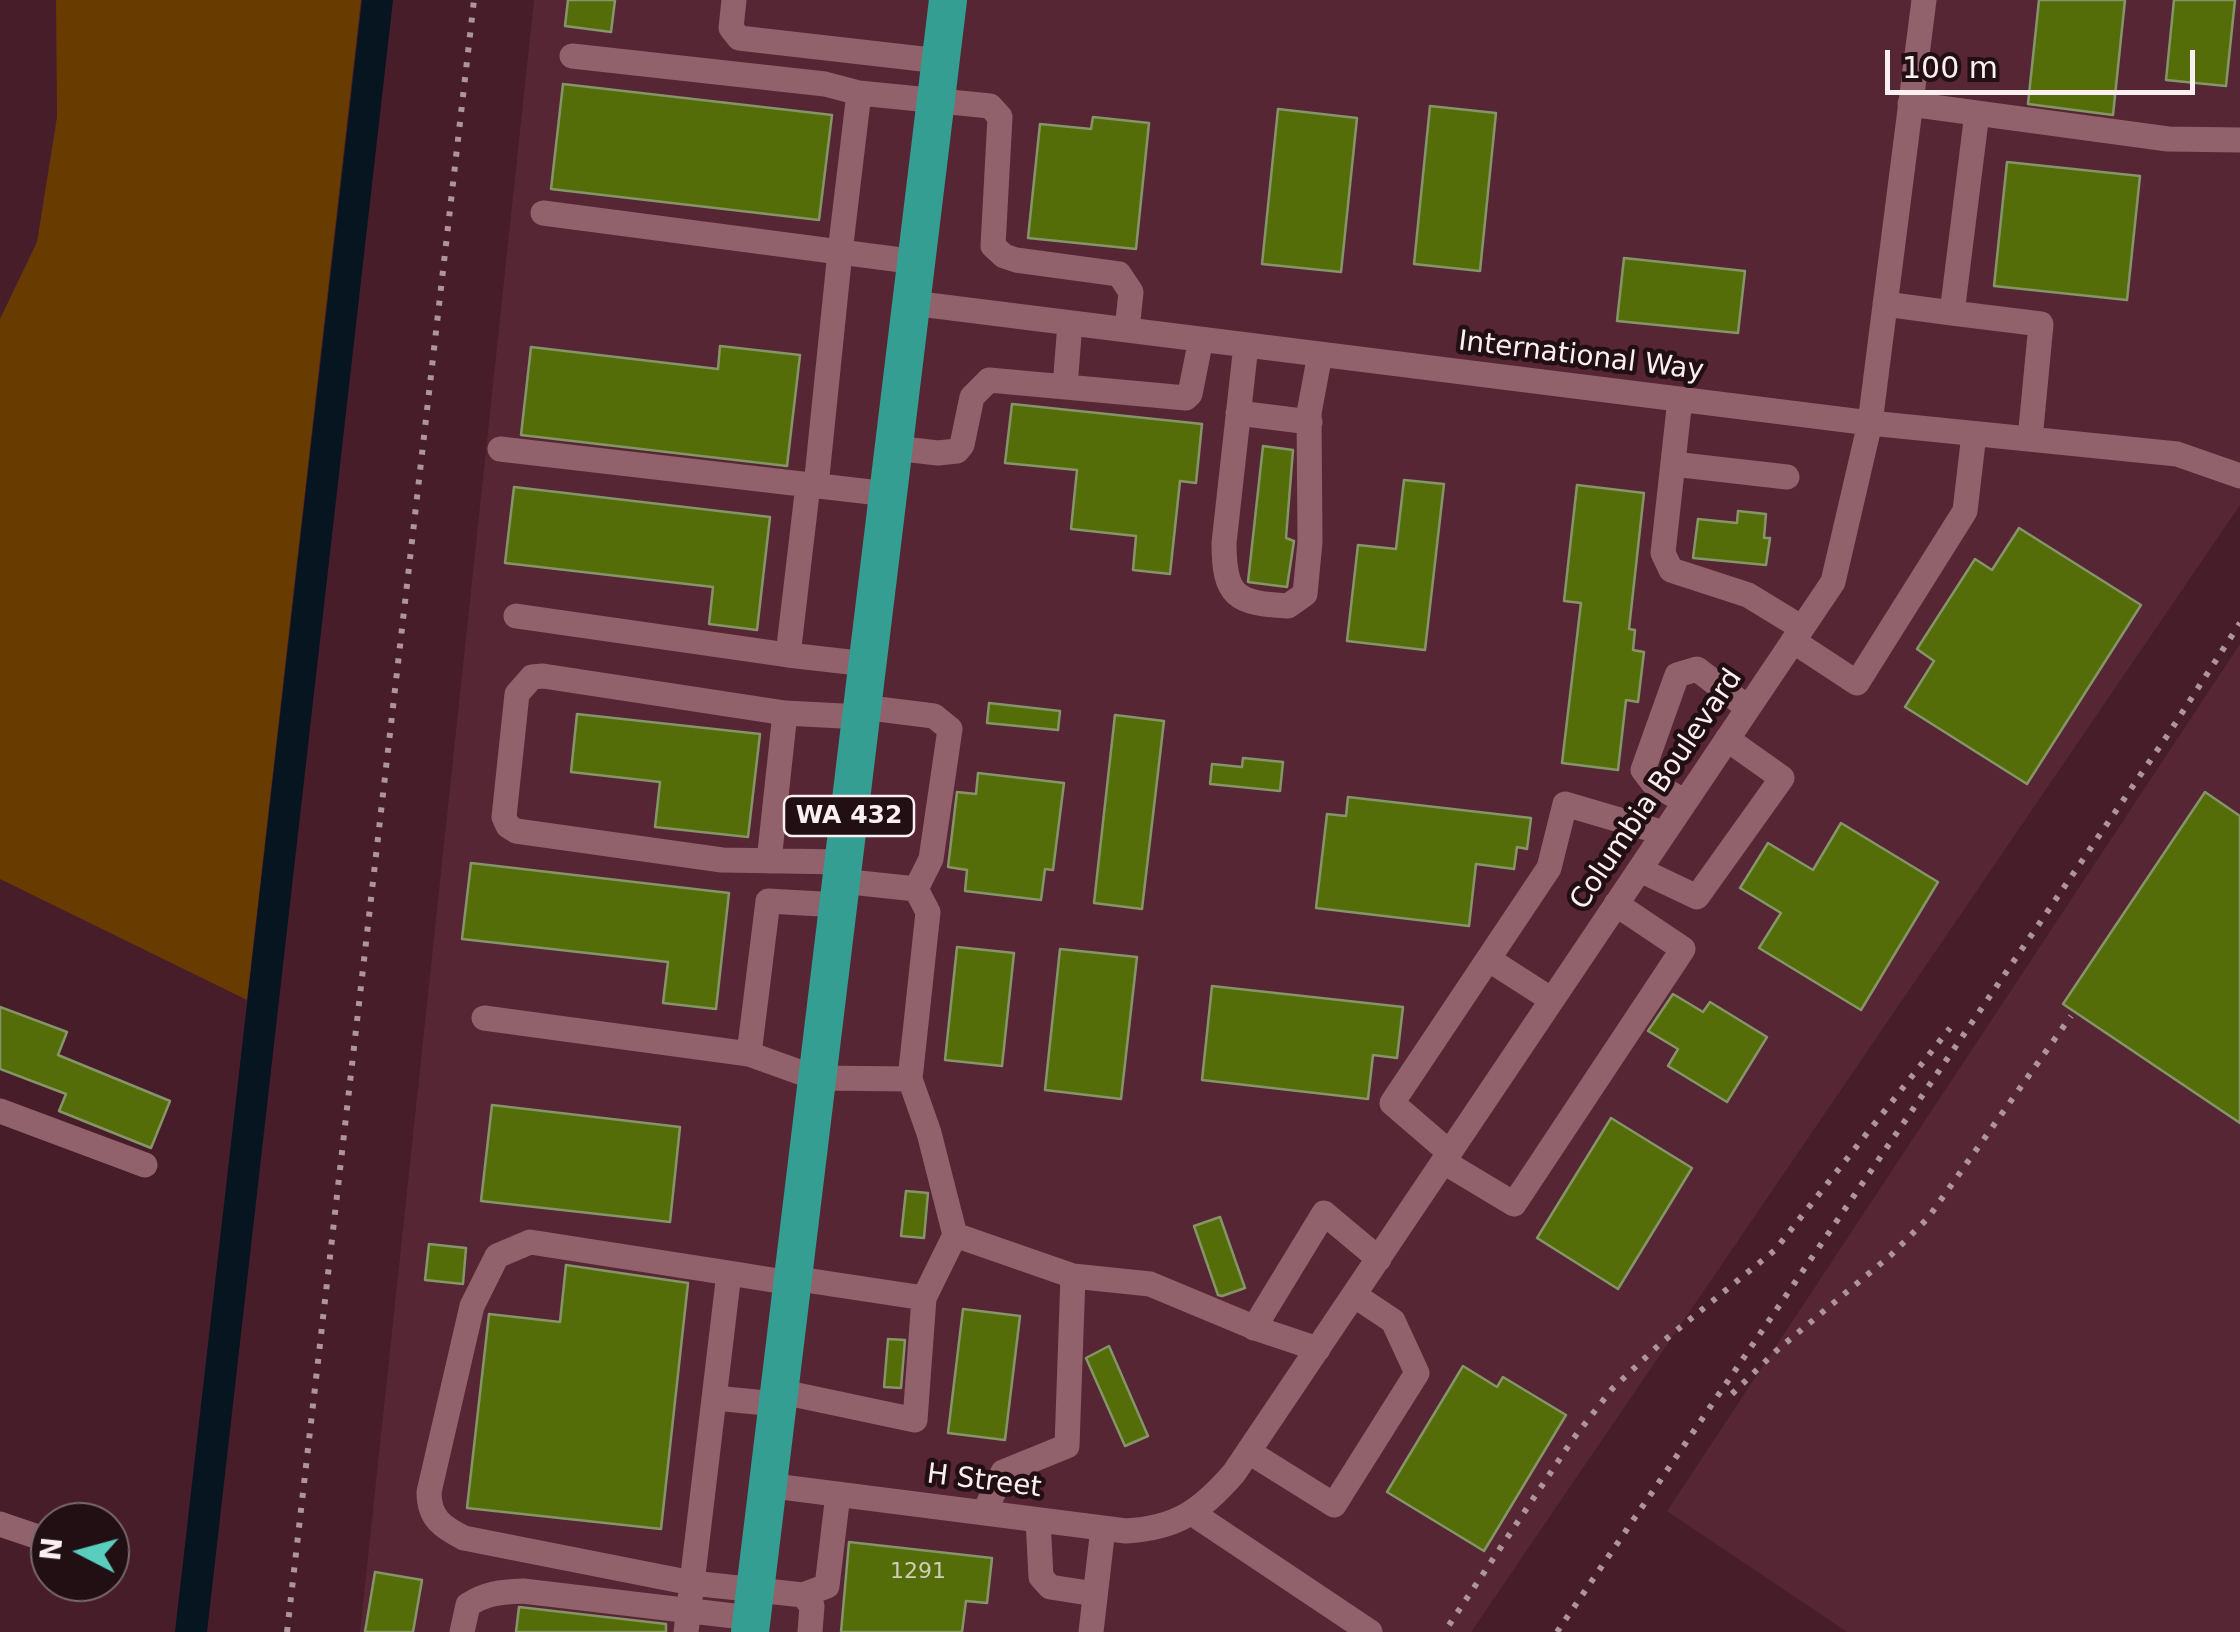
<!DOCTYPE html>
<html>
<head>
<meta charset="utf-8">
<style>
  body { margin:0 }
  #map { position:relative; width:2240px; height:1632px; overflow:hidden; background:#471d29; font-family:"DejaVu Sans",sans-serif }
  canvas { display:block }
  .north { position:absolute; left:30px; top:1502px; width:100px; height:100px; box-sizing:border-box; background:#210f13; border:2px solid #78696c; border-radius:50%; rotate:276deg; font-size:28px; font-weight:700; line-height:40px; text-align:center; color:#fbeff2 }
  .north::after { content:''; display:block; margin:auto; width:35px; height:45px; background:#59cebf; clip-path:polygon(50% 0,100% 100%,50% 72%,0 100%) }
  .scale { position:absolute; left:1885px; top:50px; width:310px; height:45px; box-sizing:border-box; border:5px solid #fbeff2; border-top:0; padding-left:12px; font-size:30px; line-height:35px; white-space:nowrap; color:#fbeff2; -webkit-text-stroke:8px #210f13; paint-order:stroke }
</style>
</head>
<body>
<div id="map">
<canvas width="2240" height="1632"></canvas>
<div class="north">N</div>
<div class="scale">100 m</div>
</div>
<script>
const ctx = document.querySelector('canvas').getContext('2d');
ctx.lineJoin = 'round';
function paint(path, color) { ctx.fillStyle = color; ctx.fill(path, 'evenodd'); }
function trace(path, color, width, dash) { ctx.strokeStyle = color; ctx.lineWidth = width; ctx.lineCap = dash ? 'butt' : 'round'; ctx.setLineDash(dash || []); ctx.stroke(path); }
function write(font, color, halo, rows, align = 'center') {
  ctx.font = font + ' "DejaVu Sans",sans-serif'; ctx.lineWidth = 9; ctx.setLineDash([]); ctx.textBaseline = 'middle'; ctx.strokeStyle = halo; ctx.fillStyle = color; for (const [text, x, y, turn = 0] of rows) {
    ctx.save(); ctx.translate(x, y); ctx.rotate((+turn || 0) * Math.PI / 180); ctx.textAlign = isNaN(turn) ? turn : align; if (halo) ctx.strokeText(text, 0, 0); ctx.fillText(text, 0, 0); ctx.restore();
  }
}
paint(new Path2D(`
  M534 0H2240V505L1471 1632H360Z
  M2240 644V1632H1847L1667 1511Z`), '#562634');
paint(new Path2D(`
  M56 0H361L247 1000 0 879V319L37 242 57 117Z`), '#683b01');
paint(new Path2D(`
  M362 0H393L207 1632H175Z`), '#071520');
const building = new Path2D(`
  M568 0H615L611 32 565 26Z
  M2039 0H2125L2113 115 2028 104Z
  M2174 0H2235L2226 86 2166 80Z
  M563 84 832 115 819 220 551 189Z
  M1430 106 1496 113 1480 271 1414 264Z
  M1278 109 1357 118 1341 272 1262 264Z
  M1093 117 1149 123 1136 249 1028 238 1040 124 1091 129Z
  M2007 162 2140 176 2127 300 1994 286Z
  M1624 258 1745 271 1738 333 1617 321Z
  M720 346 800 355 787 466 521 435 531 347 718 369Z
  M1012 404 1202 424 1196 483 1180 481 1170 574 1133 570 1136 536 1071 529 1077 470 1005 463Z
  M1263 446 1293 450 1286 538 1294 541 1287 587 1248 582Z
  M1404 480 1444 484 1425 650 1347 641 1358 545 1396 549Z
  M1577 485 1644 493 1629 629 1635 630 1633 650 1644 652 1638 702 1626 700 1618 770 1562 763 1581 603 1564 601Z
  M514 487 770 517 757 630 709 624 713 587 505 563Z
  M1738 511 1766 514 1764 538H1770L1766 565 1693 558 1698 519 1737 523Z
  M2019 528 2141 605 2027 784 1905 707 1934 661 1917 649 1975 559 1992 570Z
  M989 703 1060 711 1058 730 987 723Z
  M577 714 760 734 748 837 655 827 660 782 571 772Z
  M1115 715 1164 721 1142 909 1094 903Z
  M1243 758 1283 762 1280 791 1210 784 1212 764 1242 767Z
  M978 773 1064 783 1053 870 1045 869 1041 900 965 891 967 870 948 867 957 792 976 794Z
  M2205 792 2240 816V1123L2063 1004Z
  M1348 797 1531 818 1527 849 1517 847 1514 869 1476 864 1469 926 1316 908 1327 814 1346 816Z
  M1841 823 1938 882 1861 1010 1759 948 1781 913 1740 888 1768 843 1813 870Z
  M471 863 729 893 716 1009 663 1003 668 962 462 939Z
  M957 947 1014 953 1002 1066 945 1060Z
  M1060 949 1137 957 1121 1099 1045 1090Z
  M1212 986 1403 1007 1397 1058 1373 1055 1368 1099 1202 1080Z
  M1673 994 1703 1012 1710 1002 1767 1037 1727 1102 1668 1066 1678 1049 1648 1031Z
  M0 1007 67 1032 58 1055 170 1101 151 1148 59 1111 66 1094 0 1069Z
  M492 1105 680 1127 670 1222 481 1201Z
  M1611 1118 1692 1168 1618 1289 1537 1238Z
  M906 1191 928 1193 924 1238 901 1236Z
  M1220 1217 1245 1288 1222 1296 1218 1295 1194 1226Z
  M429 1244 466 1248 463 1284 425 1280Z
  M566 1265 688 1283 661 1529 467 1508 489 1314 560 1322Z
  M963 1309 1020 1316 1005 1440 948 1433Z
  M888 1339 905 1340 901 1388 884 1387Z
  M1109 1346 1148 1436 1125 1446 1086 1358Z
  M1463 1366 1497 1387 1503 1377 1566 1415 1484 1551 1387 1492Z
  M849 1542 992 1558 987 1603 966 1601 962 1632H841Z
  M375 1572 422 1580 413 1632H365Z
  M519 1607 666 1624V1632H516Z`);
paint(building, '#546d08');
trace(building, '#859569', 2.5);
trace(new Path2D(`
  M734 0 731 28 739 38 940 61
  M572 56 825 84 859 93
  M1910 104 2168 139 2240 140
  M543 213 840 252 816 486
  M917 262 840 252 859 93 990 106 1000 117 993 246 1004 256 1016 260 1119 274 1131 292 1127 330
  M912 303 1870 423 2177 454 2240 476
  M1885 304 1952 313 1977 113
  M1952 313 2041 324 2030 439
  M1246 345 1224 543C1224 597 1236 603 1288 606L1305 594 1310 542 1309 413 1320 354
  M1065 387 1070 323
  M1680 399 1663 553 1671 570 1748 595 1802 628
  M1238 413 1310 422
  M894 448 938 453 957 451 962 445 972 397 989 380 1186 398 1190 394 1201 339
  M500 449 888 494
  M1673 464 1787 477
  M808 485 788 655 867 664
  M516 616 788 655
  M1793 641 1857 683 1965 511 1974 434
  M862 707 934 716 950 729 931 859 916 889
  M785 713 543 676 532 677 517 694 504 817 508 826 516 831 722 860 843 862
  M1685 802 1653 783 1643 770 1677 675 1697 669 1748 708
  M769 861 785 713 861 717
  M1640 870 1697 897 1782 778 1727 739
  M841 881 916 889 928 912 910 1079 929 1133 955 1235 1073 1276 1067 1446 1003 1472 984 1513
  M838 905 768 901 749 1054 816 1078 910 1079
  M1488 959 1552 1000
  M484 1018 749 1054
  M0 1111 145 1165
  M1450 1153 1392 1103 1549 868 1565 804 1664 833
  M1444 1162 1514 1204 1683 949 1616 904
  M1073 1276 1150 1284 1258 1329 1318 1349
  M792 1278 924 1298
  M791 1283 729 1273 692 1583 803 1595 812 1606 810 1632
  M1254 1328 1324 1213 1379 1259
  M778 1391 915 1420 924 1298 955 1235
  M715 1398 776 1404
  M1249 1452 1334 1505 1417 1373 1393 1321 1354 1295
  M766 1485 1126 1531C1177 1528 1201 1511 1234 1473L1833 582 1870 423 1924 0
  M1192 1513 1370 1632
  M1038 1520 1041 1577 1050 1587 1095 1594
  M0 1524 50 1541
  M803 1595 827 1586 838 1494
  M462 1632 468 1605C486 1593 501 1592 523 1591L751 1618
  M686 1632 692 1583 464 1538C442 1527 429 1518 429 1492L472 1306 497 1256 530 1242 729 1273
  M1091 1632 1103 1528`), '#91616c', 25);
trace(new Path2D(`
  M750 1632 948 0`), '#359e92', 38);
trace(new Path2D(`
  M1732 1394 1776 1351 1891 1255 1928 1218 2071 1016
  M1449 1625 1573 1439 1612 1389 1661 1343 1775 1250 1950 1028
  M287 1632 474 0
  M1557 1632 2169 733 2240 623`), '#ae959c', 6, [5, 10]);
write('22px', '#d1ceb8', null, [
  ["1291",918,1572]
]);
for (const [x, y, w] of [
  [849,816,130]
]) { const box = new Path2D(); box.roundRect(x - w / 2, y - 20, w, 40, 8); ctx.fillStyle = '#210f13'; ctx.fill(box); trace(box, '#fbeff2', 2.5); }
write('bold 25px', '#fbeff2', null, [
  ["WA 432",849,816]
]);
write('28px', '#fbeff2', '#210f13', [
  ["International Way",1581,357,7],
  ["Columbia Boulevard",1657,790,-56],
  ["H Street",984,1482,7]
]);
</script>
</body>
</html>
